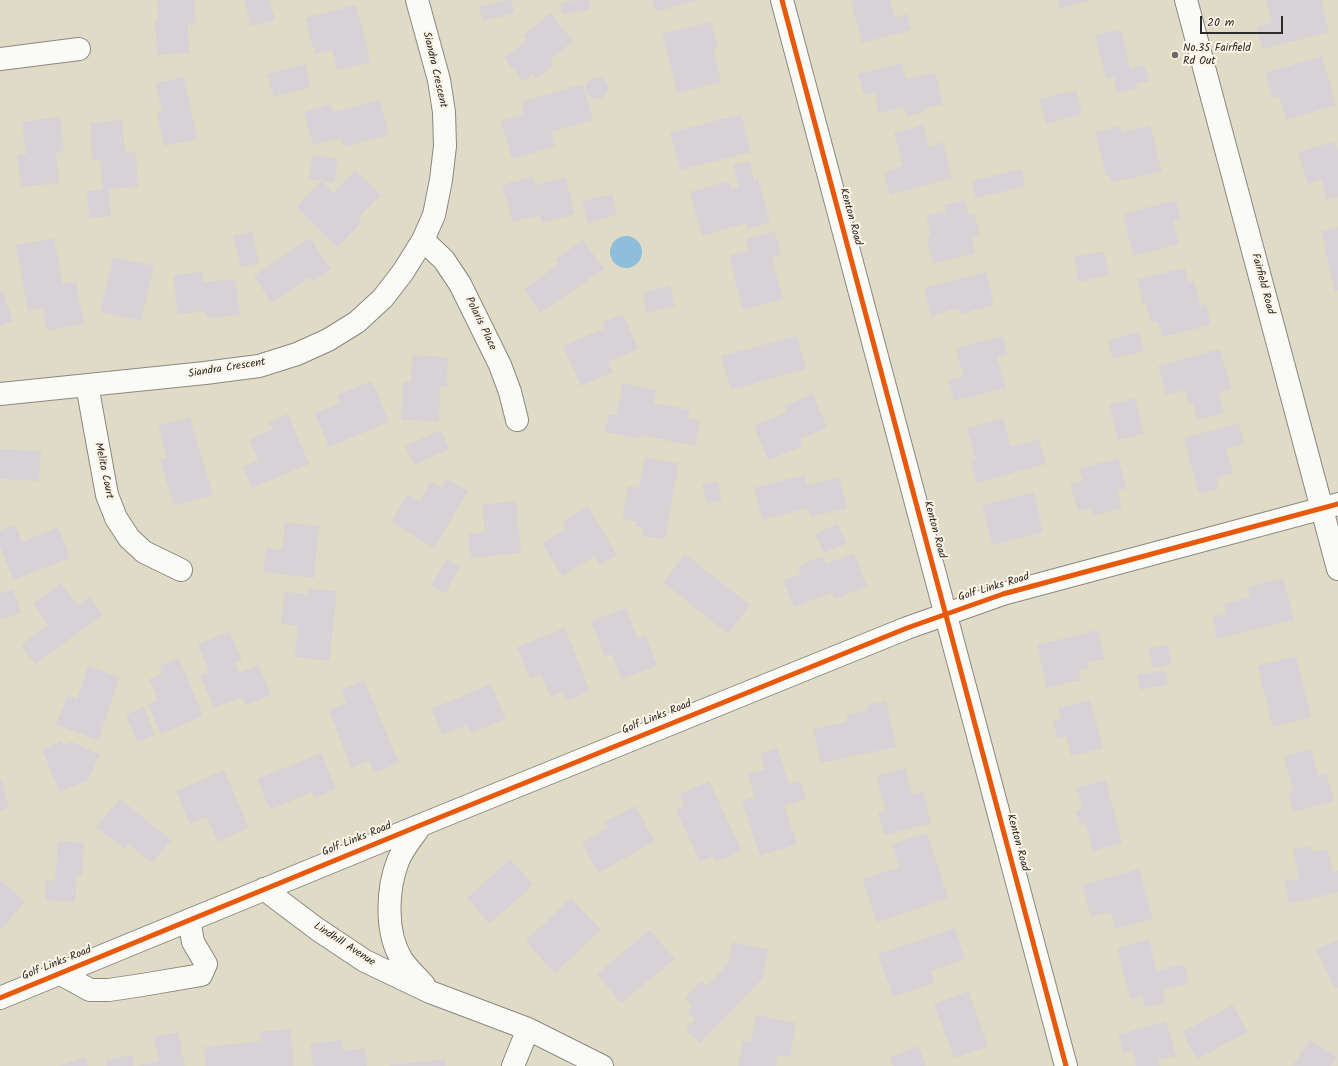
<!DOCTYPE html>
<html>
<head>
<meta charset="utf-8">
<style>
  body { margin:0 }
  #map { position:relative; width:1338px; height:1066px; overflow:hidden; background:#dfdbc7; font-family:Kalam,sans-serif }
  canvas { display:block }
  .scale { position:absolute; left:1200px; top:16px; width:83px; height:18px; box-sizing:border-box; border:2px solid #2b2b2b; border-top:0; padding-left:5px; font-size:12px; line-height:14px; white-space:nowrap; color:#2b2b2b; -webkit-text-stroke:3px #fcf5e5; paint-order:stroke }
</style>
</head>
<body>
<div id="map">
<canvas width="1338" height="1066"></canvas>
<div class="scale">20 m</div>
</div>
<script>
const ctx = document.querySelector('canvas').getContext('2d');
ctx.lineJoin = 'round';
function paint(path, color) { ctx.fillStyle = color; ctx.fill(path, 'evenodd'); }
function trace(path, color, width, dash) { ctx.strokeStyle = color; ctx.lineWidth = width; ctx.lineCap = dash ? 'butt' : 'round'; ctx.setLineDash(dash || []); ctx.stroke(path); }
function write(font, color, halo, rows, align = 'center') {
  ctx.font = font + ' Kalam,sans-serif'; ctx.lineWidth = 4; ctx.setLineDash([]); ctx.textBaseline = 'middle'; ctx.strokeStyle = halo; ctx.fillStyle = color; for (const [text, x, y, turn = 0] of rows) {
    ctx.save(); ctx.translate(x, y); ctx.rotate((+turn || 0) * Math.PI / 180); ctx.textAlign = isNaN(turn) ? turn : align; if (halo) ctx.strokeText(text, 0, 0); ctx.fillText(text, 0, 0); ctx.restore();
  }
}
paint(new Path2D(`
  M610 252a16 16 0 1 1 32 0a16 16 0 1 1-32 0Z`), '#8ebeda');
paint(new Path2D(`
  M157 0H194L196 23H188L189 53 157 55 155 21H159Z
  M244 0H269L275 20 251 26Z
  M506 0H511L515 13 483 21 479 7Z
  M576 0H589L590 10 562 14 560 3Z
  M652 0H697L656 12Z
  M851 0H890L895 18 907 14 911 30 862 43Z
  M1057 0H1091L1059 9Z
  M1266 0H1321L1329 32 1262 49 1257 27 1272 23Z
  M356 5 371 62 337 70 332 50 315 54 305 18Z
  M550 13 573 41 550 60 554 65 536 79 532 74 523 82 504 58 527 40 523 35Z
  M711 22 718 47 713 49 721 82 677 93 662 34Z
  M1121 29 1130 68 1145 65 1149 81 1136 84 1137 88 1117 93 1114 77 1106 79 1095 35Z
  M1322 56 1336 105 1286 120 1279 96 1272 98 1265 73Z
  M902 63 906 79 935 72 943 104 925 109V112L907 116 904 107 879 113 874 93 864 95 858 74Z
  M305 64 311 87 274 97 267 74Z
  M184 77 197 139 164 146 157 114 162 113 156 83Z
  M586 88a11 11 0 1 1 22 0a11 11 0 1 1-22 0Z
  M583 84 593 120 551 132 555 146 512 159 501 121 524 114 521 102Z
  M1076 90 1082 114 1046 124 1039 99Z
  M380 100 389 135 343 147 341 138 313 145 304 112 331 104 333 112Z
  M741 114 751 152 680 170 670 133Z
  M60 117 64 151 56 152 59 183 21 187 17 156 26 154 22 122Z
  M122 120 125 153 136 152 138 187 109 189 111 216 89 218 87 191 103 189 100 160H92L90 123Z
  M923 125 929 147 943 142 952 178 890 195 884 172 903 166 894 133Z
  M1150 125 1162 171 1111 183 1109 175 1106 176 1095 132 1121 126 1122 132Z
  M1335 141 1338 150V197L1327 200 1321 179 1308 184 1298 153Z
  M313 155 338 159 334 183 309 179Z
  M749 161 755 181 758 179 770 222 748 229 746 223 702 236 690 192 729 181 731 189 739 187 733 165Z
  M1021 169 1026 186 976 198 972 181Z
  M355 170 381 195 358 218 362 222 337 248 296 207 322 181 333 193Z
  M533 176 535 185 565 177 575 214 542 223 540 215 513 222 502 185Z
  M612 194 617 215 588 223 582 201Z
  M965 200 969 215 974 213 980 236 971 238 975 253 933 264 926 238 931 237 926 216 946 211 944 205Z
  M1176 200 1181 219 1173 221 1179 244 1133 256 1123 214Z
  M1338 227V291L1335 292 1321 231Z
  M775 231 781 255 772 258 783 299 743 310 729 256 749 250 746 239Z
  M252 232 259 263 241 267 233 236Z
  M54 238 63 284 76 282 84 324 47 331 43 308 28 311 16 245Z
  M310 238 331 269 313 282 310 277 271 303 254 276Z
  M583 240 604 269 540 313 524 289 559 264 556 259Z
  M1104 251 1109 275 1079 282 1074 257Z
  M113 257 154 266 141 321 100 312Z
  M1185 268 1188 282 1194 281 1200 306 1206 304 1211 325 1162 337 1158 321 1151 323 1146 303 1143 304 1137 279Z
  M202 272 203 282 235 279 240 315 206 318 205 311 178 314 173 275Z
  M986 272 994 305 960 314 959 308 931 316 924 288Z
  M670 285 675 306 647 313 642 293Z
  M3 291 13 321 0 326V292Z
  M623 314 638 349 608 362 613 372 581 386 563 346 605 328 602 322Z
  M1139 332 1144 351 1113 359 1108 340Z
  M797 336 806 369 731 390 721 356Z
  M1002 336 1008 354 997 357 1006 388 954 401 948 380 963 376 956 348Z
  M1220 349 1231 389 1219 392 1224 413 1197 420 1193 403 1189 405 1185 390 1166 395 1158 366Z
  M412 355 448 357 447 387H440L439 421 401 420 403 382H411Z
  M372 381 389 422 329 447 315 413 340 403 337 395Z
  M623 383 656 390 654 403 690 410 688 418 700 420 695 446 641 435 640 439 605 432 609 414 616 415Z
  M813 394 827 428 800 439 803 446 768 460 754 426 787 412 784 406Z
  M1135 398 1144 434 1118 440 1109 405Z
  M288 414 309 464 252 488 243 467 258 460 249 440 273 429 269 422Z
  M190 417 213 495 174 506 160 460 167 458 158 426Z
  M1003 418 1011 447 1039 439 1046 464 976 483 971 462 976 460 967 428Z
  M1239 423 1244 444 1226 449 1233 473 1216 478 1219 488 1199 494 1184 438Z
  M441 430 449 449 414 465 405 446Z
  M0 449 41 451 39 481 0 479Z
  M645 457 679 463 665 539 642 536 643 527 635 526 636 521 622 519 628 486 639 488Z
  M1118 458 1127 488 1117 490 1122 508 1093 516 1091 508 1078 511 1070 484 1083 481 1079 469Z
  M804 475 807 485 839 477 847 508 810 517 808 508 762 520 754 488Z
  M447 479 468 491 434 548 391 522 408 494 420 501 431 481 442 487Z
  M717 481 722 500 707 504 702 485Z
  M1034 492 1043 532 992 545 982 505Z
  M516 501 521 553 471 558 468 534 485 532 482 505Z
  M588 506 617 555 600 565 595 556 562 576 542 543 566 529 562 522Z
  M285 522 319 526 314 578 263 572 266 548 282 550Z
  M838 524 847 543 824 553 815 534Z
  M15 525 22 542 58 527 70 558 13 580 0 546V530Z
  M854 553 867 586 835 599 832 593 794 607 783 581 801 574 798 566 823 556 826 564Z
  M685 554 750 605 728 634 663 582Z
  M446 559 460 567 445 594 431 586Z
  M1283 578 1294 620 1217 639 1212 617 1227 614 1224 604 1250 597 1248 587Z
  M61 583 78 606 90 597 103 615 35 664 21 645 48 625 33 603Z
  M308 588 337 591 329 661 294 657 298 626 281 624 284 592 307 594Z
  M13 589 21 613 0 619V593Z
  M626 608 638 639 646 635 657 666 621 679 612 654 605 657 591 621Z
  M565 628 590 691 566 701 562 692 550 697 541 674 530 679 517 647Z
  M1098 630 1105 659 1087 663 1088 668 1078 670 1081 680 1047 688 1037 645Z
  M230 631 242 661 235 663 239 673 259 665 271 695 245 705 242 697 214 708 200 675 209 671 198 644Z
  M1168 644 1172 664 1153 668 1149 649Z
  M1296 656 1311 717 1273 727 1257 666Z
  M179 658 203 716 161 734 148 704 158 700 149 679 162 674 159 666Z
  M88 666 120 677 98 740 56 725 67 696 77 699Z
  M1165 670 1168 684 1140 690 1137 675Z
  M364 680 399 763 374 773 369 761 351 768 329 710 347 703 341 690Z
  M491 684 506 719 471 733 467 725 442 735 431 709Z
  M1090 700 1103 748 1071 756 1066 736 1058 738 1053 721 1061 719 1058 708Z
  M886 701 896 747 821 763 813 729 847 722 846 715 868 710 867 705Z
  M144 707 155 735 137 742 126 715Z
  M61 741 63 745 72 742 100 755 88 780 59 792 42 749Z
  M777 748 789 784 800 781 806 799 784 806 797 844 760 856 742 801 755 797 748 774 765 769 760 754Z
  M1311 749 1318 776 1326 774 1334 801 1293 812 1288 793 1293 792 1284 756Z
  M321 753 336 789 315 798 312 792 270 810 257 779Z
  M905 768 912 794 923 791 931 823 884 835 878 813 886 811 876 776Z
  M224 770 249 828 217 842 207 817 190 824 176 791Z
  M0 778H1L9 808 0 811Z
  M1106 780 1122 843 1093 851 1086 823 1080 825 1076 811 1082 809 1076 788Z
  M709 781 742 851 716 862 713 856 700 862 676 810 685 806 679 794Z
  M120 799 171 840 152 863 128 844 124 849 96 827Z
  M635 806 655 841 598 873 582 843 608 828 605 822Z
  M927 833 948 898 877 922 862 879 899 867 892 844Z
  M58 841 84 843 82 876 77 875 75 902 45 900 46 880 55 881Z
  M1310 846 1312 852 1327 849 1333 872 1338 871V892L1289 904 1284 882 1299 878 1293 850Z
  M510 859 533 885 490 924 467 898Z
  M1139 869 1153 919 1115 929 1111 912 1091 917 1082 885Z
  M0 880 25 901 0 931Z
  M571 898 601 930 555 973 525 941Z
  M955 928 965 959 931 971 935 983 893 997 878 954Z
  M650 930 675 959 621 1003 597 974Z
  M1149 939 1157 971 1184 964 1189 983 1163 990 1166 1003 1145 1008 1142 996 1130 999 1117 948Z
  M1338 940V987L1335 989 1316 950Z
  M732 942 768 949 763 978 700 1043 685 1029 695 1019 687 1011 692 1006 685 998 701 981 707 986 728 964Z
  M968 991 988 1046 954 1058 934 1004Z
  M1233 1005 1248 1032 1197 1059 1182 1032Z
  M756 1015 796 1023 790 1057 778 1055 776 1066H738L743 1040 751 1042Z
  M1166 1021 1176 1056 1158 1060 1160 1066H1136L1132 1050 1123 1053 1118 1035Z
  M290 1029 294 1066H206L204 1047 261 1041 260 1032Z
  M178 1032 185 1066H137L159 1061 154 1037Z
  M342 1040 343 1051 365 1048 367 1066H313L310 1044Z
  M1310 1040 1337 1057 1331 1066H1292Z
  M919 1046 926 1066H893L890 1057Z
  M132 1055 134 1066H107L106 1060Z
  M85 1057 88 1066H59Z
  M445 1059V1066H390V1065Z`), '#d7d2d6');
const minor = new Path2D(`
  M782 0 1066 1066
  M1186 0 1338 569
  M0 59 79 49
  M423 240 444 260 460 284 500 365 510 392 517 420
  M87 385 107 495 116 518 129 538 144 552 181 570
  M0 394 205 373 259 366 297 354 328 340 357 322 383 298 403 272 423 240 434 215 441 180 445 146 444 112 439 80 417 0
  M421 825C414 836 403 848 398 861 387 889 385 933 402 960 408 969 417 977 424 985
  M264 889 317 929 365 961 430 992 528 1029 602 1066
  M59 973 90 990H109L142 985 201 975 206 964 193 942 189 920
  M0 998 421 825 907 628 1003 594 1338 504
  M513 1066 528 1029`);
trace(minor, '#8b887e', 24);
trace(minor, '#fafaf7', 22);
trace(new Path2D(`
  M782 0 1066 1066
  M0 998 421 825 907 628 1003 594 1338 504`), '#e8590c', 5);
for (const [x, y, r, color] of [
  [1175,55,4,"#6a6962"]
]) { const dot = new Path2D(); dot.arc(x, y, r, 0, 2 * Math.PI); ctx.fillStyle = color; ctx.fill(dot); trace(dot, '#fcf5e5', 1.5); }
write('11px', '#2b2b2b', '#fcf5e5', [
  ["No.35 Fairfield",1183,49],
  ["Rd Out",1183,62]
], 'left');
write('11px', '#2b2b2b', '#fcf5e5', [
  ["Siandra Crescent",434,70,77],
  ["Kenton Road",850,217,75],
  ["Fairfield Road",1262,284,75],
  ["Polaris Place",480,324,64],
  ["Siandra Crescent",227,369,-9],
  ["Melita Court",103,471,78],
  ["Kenton Road",934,530,75],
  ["Golf Links Road",994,588,-17],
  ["Golf Links Road",657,718,-22],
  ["Golf Links Road",357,840,-22],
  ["Kenton Road",1017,843,75],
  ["Lindhill Avenue",344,945,33],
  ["Golf Links Road",57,964,-22]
]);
</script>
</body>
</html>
